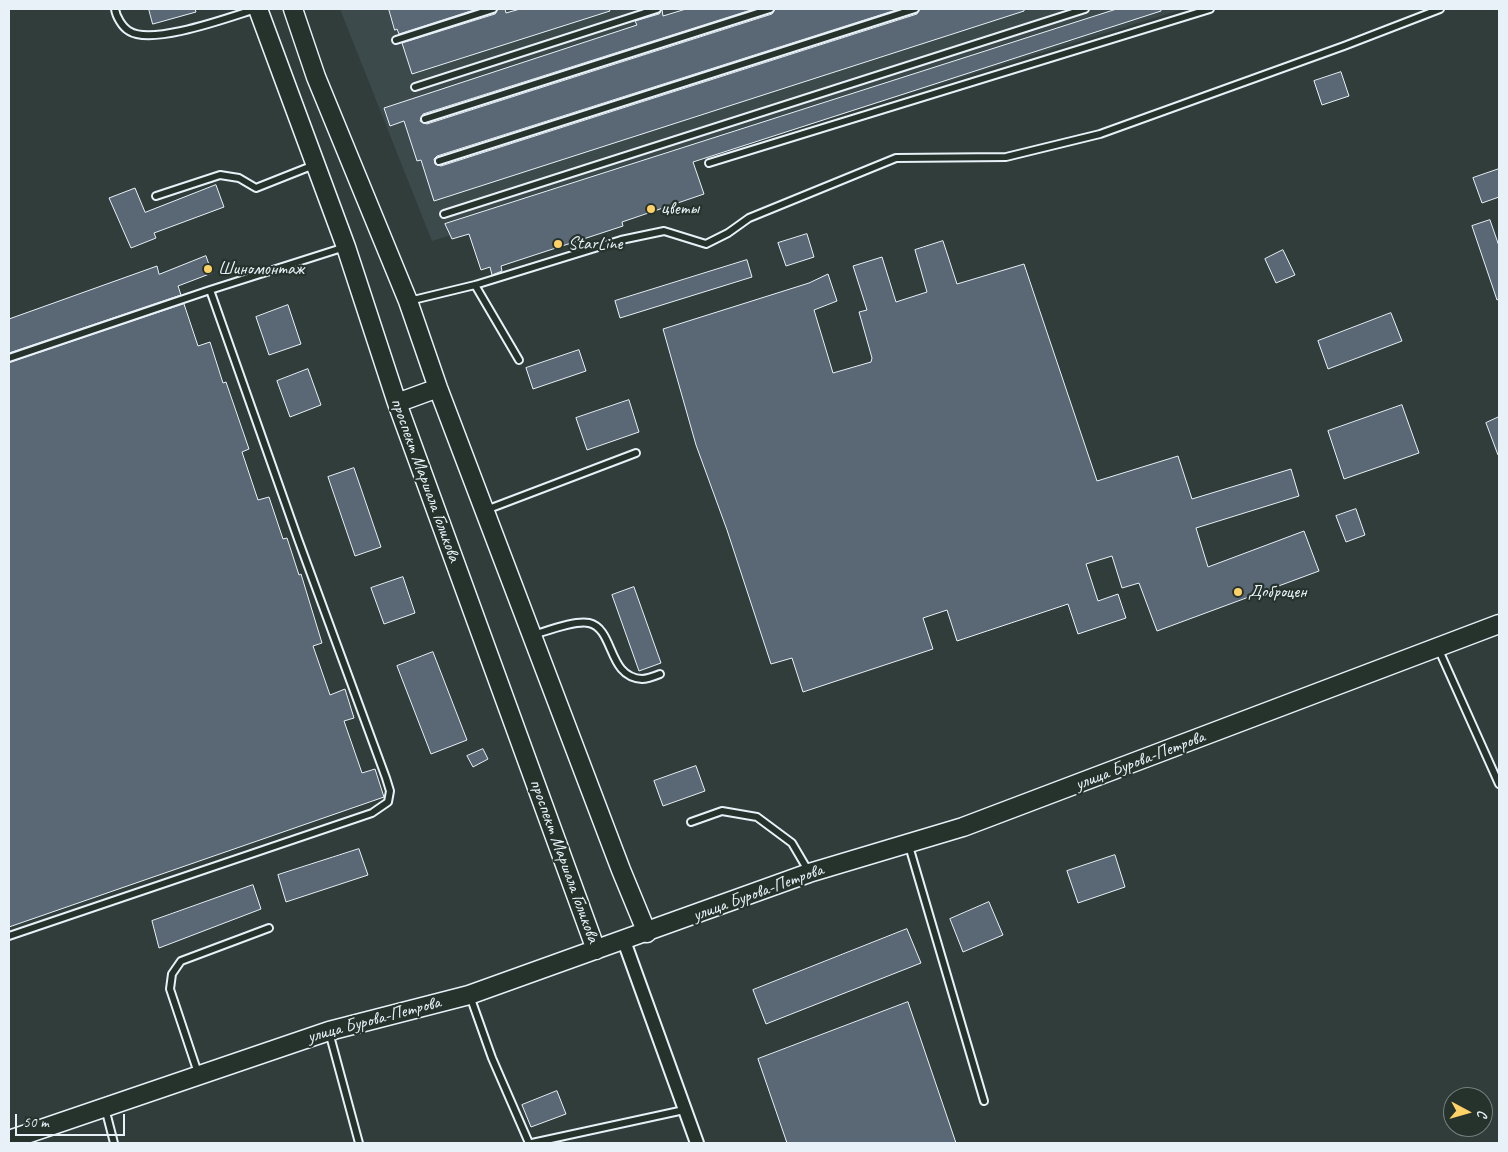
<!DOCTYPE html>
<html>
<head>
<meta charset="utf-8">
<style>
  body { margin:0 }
  #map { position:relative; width:1508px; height:1152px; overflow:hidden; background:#303d3b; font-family:Caveat,sans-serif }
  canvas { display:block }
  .frame { position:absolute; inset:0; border:10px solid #e8f1f8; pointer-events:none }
  .north { position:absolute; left:1443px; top:1087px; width:50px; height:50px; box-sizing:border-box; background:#26332d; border:1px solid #747f7e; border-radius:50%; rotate:96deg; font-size:14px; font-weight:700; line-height:20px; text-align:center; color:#e8f1f8 }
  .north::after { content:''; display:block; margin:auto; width:18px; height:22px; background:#ffd166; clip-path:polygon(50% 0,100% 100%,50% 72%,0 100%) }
  .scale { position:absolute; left:15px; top:1114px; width:110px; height:22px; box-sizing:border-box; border:2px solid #e8f1f8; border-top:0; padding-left:6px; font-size:15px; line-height:18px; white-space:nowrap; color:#e8f1f8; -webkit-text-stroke:4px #26332d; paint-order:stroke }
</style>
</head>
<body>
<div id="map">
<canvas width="1508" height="1152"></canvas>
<div class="frame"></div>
<div class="north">С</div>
<div class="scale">50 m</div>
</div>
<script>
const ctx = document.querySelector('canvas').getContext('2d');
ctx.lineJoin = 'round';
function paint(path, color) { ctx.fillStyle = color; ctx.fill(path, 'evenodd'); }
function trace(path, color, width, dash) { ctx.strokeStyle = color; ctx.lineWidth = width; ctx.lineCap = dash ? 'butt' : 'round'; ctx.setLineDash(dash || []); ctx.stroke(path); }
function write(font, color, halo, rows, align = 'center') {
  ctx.font = font + ' Caveat,sans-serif'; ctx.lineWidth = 4.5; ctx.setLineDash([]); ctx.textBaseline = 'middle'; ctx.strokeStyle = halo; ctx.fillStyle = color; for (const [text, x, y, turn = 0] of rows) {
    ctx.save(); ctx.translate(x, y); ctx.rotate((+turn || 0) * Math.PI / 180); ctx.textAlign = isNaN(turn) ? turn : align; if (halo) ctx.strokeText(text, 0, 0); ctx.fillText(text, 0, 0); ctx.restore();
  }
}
paint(new Path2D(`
  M340 9H1183L432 241Z`), '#3d4a4c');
const building = new Path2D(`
  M149 9H195L196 12 153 24Z
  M389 9H477L399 34 397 29 395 30Z
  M498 9H505L506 13 520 9H609L610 11 412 74 402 43 495 14Z
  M662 9 663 16 686 9H754L423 114 420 121 427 124 772 14 775 9H899L437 156 434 159 435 164 441 166 917 14 920 9H1024V11L434 201 421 160 417 161 404 121 390 126 384 108 637 25 635 21 659 14Z
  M1117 9H1161V11L693 162 704 194 622 222 623 226 501 266 502 271 492 275 490 267 481 270 469 234 452 239 445 224Z
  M1341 72 1349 96 1322 105 1314 81Z
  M1499 169V197L1482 203 1473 178Z
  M216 185 224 207 154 233 156 238 131 248 109 198 135 188 145 212Z
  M1490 220 1499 246V299L1497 300 1472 226Z
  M807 234 814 257 786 266 778 243Z
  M943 241 957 284 1024 264 1097 481 1178 456 1192 499 1291 469 1299 496 1196 528 1208 567 1304 531 1319 571 1157 631 1139 583 1122 588 1112 556 1086 564 1098 601 1118 594 1126 618 1078 634 1068 604 957 641 947 610 923 618 933 649 803 692 792 658 771 664 727 530 696 445 663 329 809 283 828 274 837 301 814 310 833 373 871 362 872 358 859 312 867 310 853 266 882 257 896 302 927 292 915 250Z
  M1283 250 1295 275 1276 283 1265 259Z
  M206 256 212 273 178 286 181 295 9 353V319L157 266 159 274Z
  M747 260 752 277 620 318 615 301Z
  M184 304 198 346 210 342 223 383 226 382 249 449 242 452 258 500 269 497 283 539 287 538 299 575 301 574 322 643 313 646 330 695 345 689 354 718 344 721 362 773 375 769 384 797 9 927V363Z
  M288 305 301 344 269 355 256 317Z
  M1391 313 1402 341 1328 369 1318 341Z
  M579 350 586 371 533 389 526 368Z
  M308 369 321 405 290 417 277 381Z
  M629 400 639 432 587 450 576 418Z
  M1402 405 1419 453 1344 479 1328 431Z
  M1499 417V455H1498L1486 423Z
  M354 468 381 547 355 556 328 477Z
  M1356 509 1365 535 1346 542 1336 516Z
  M403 577 415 613 384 624 371 588Z
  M634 587 661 663 639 671 612 595Z
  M433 652 467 740 431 754 397 666Z
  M483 749 488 759 473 767 467 756Z
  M696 766 705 791 663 806 654 781Z
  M359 849 368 875 286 902 278 875Z
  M1115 855 1125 887 1078 903 1067 871Z
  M253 885 261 909 159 948 152 921Z
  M989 902 1003 935 963 952 950 919Z
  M907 929 921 963 766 1024 753 990Z
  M908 1002 956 1143H787L758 1059Z
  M557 1091 566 1114 531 1127 522 1105Z`);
paint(building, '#5a6774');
trace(building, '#e8f1f8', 1);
const lane = new Path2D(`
  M115 9C116 16 122 27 129 31 152 46 230 17 256 9
  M396 40 493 9
  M415 87 657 9
  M425 119 770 9
  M439 161 915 9
  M709 163 1210 9
  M156 196 220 175 239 178 256 188 314 165
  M444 214 1085 9
  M475 285 519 360
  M409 301 475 285 621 240 664 231 706 244 728 233 749 218 896 158 1006 157 1100 134 1344 46 1440 9
  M9 358 210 290
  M486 510 636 453
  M533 635C547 631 575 620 589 623 615 629 607 677 642 679 647 679 655 676 660 674
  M1438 648 1499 784
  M691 822 722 811 757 817 792 843 809 872
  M909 846 984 1101
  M9 936 372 813 388 802 390 791 386 778 298 539 210 290 345 247
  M470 996 492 1058 529 1143
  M329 1032 359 1143
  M198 1073 170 989 172 974 181 961 269 928
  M105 1108 114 1143
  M532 1143 684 1110`);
const street = new Path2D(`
  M624 941 697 1143`);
const secondary = new Path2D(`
  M258 9 346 247 397 403 596 950
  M293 9 316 77 408 301 438 388 621 870 647 933
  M397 403 438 388
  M9 1140 329 1031 469 995 809 873 963 827 1499 624`);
trace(lane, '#e8f1f8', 10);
trace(street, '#e8f1f8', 16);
trace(secondary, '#e8f1f8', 21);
trace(lane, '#26332d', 6);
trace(street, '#26332d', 12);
trace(secondary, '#26332d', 18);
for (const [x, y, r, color] of [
  [651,209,5,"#ffd166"],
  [558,244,5,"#ffd166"],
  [208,269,5,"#ffd166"],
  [1238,592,5,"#ffd166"]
]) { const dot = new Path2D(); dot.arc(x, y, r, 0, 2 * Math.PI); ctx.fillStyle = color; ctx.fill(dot); trace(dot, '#26332d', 2); }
write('18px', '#e8f1f8', '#26332d', [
  ["цветы",661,209],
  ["StarLine",568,244],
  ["Шиномонтаж",218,269],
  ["Доброцен",1248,592]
], 'left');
write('18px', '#e8f1f8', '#26332d', [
  ["проспект Маршала Голикова",425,480,70],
  ["улица Бурова-Петрова",1140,761,-21],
  ["проспект Маршала Голикова",564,861,70],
  ["улица Бурова-Петрова",758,893,-20],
  ["улица Бурова-Петрова",374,1020,-15]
]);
</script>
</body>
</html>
